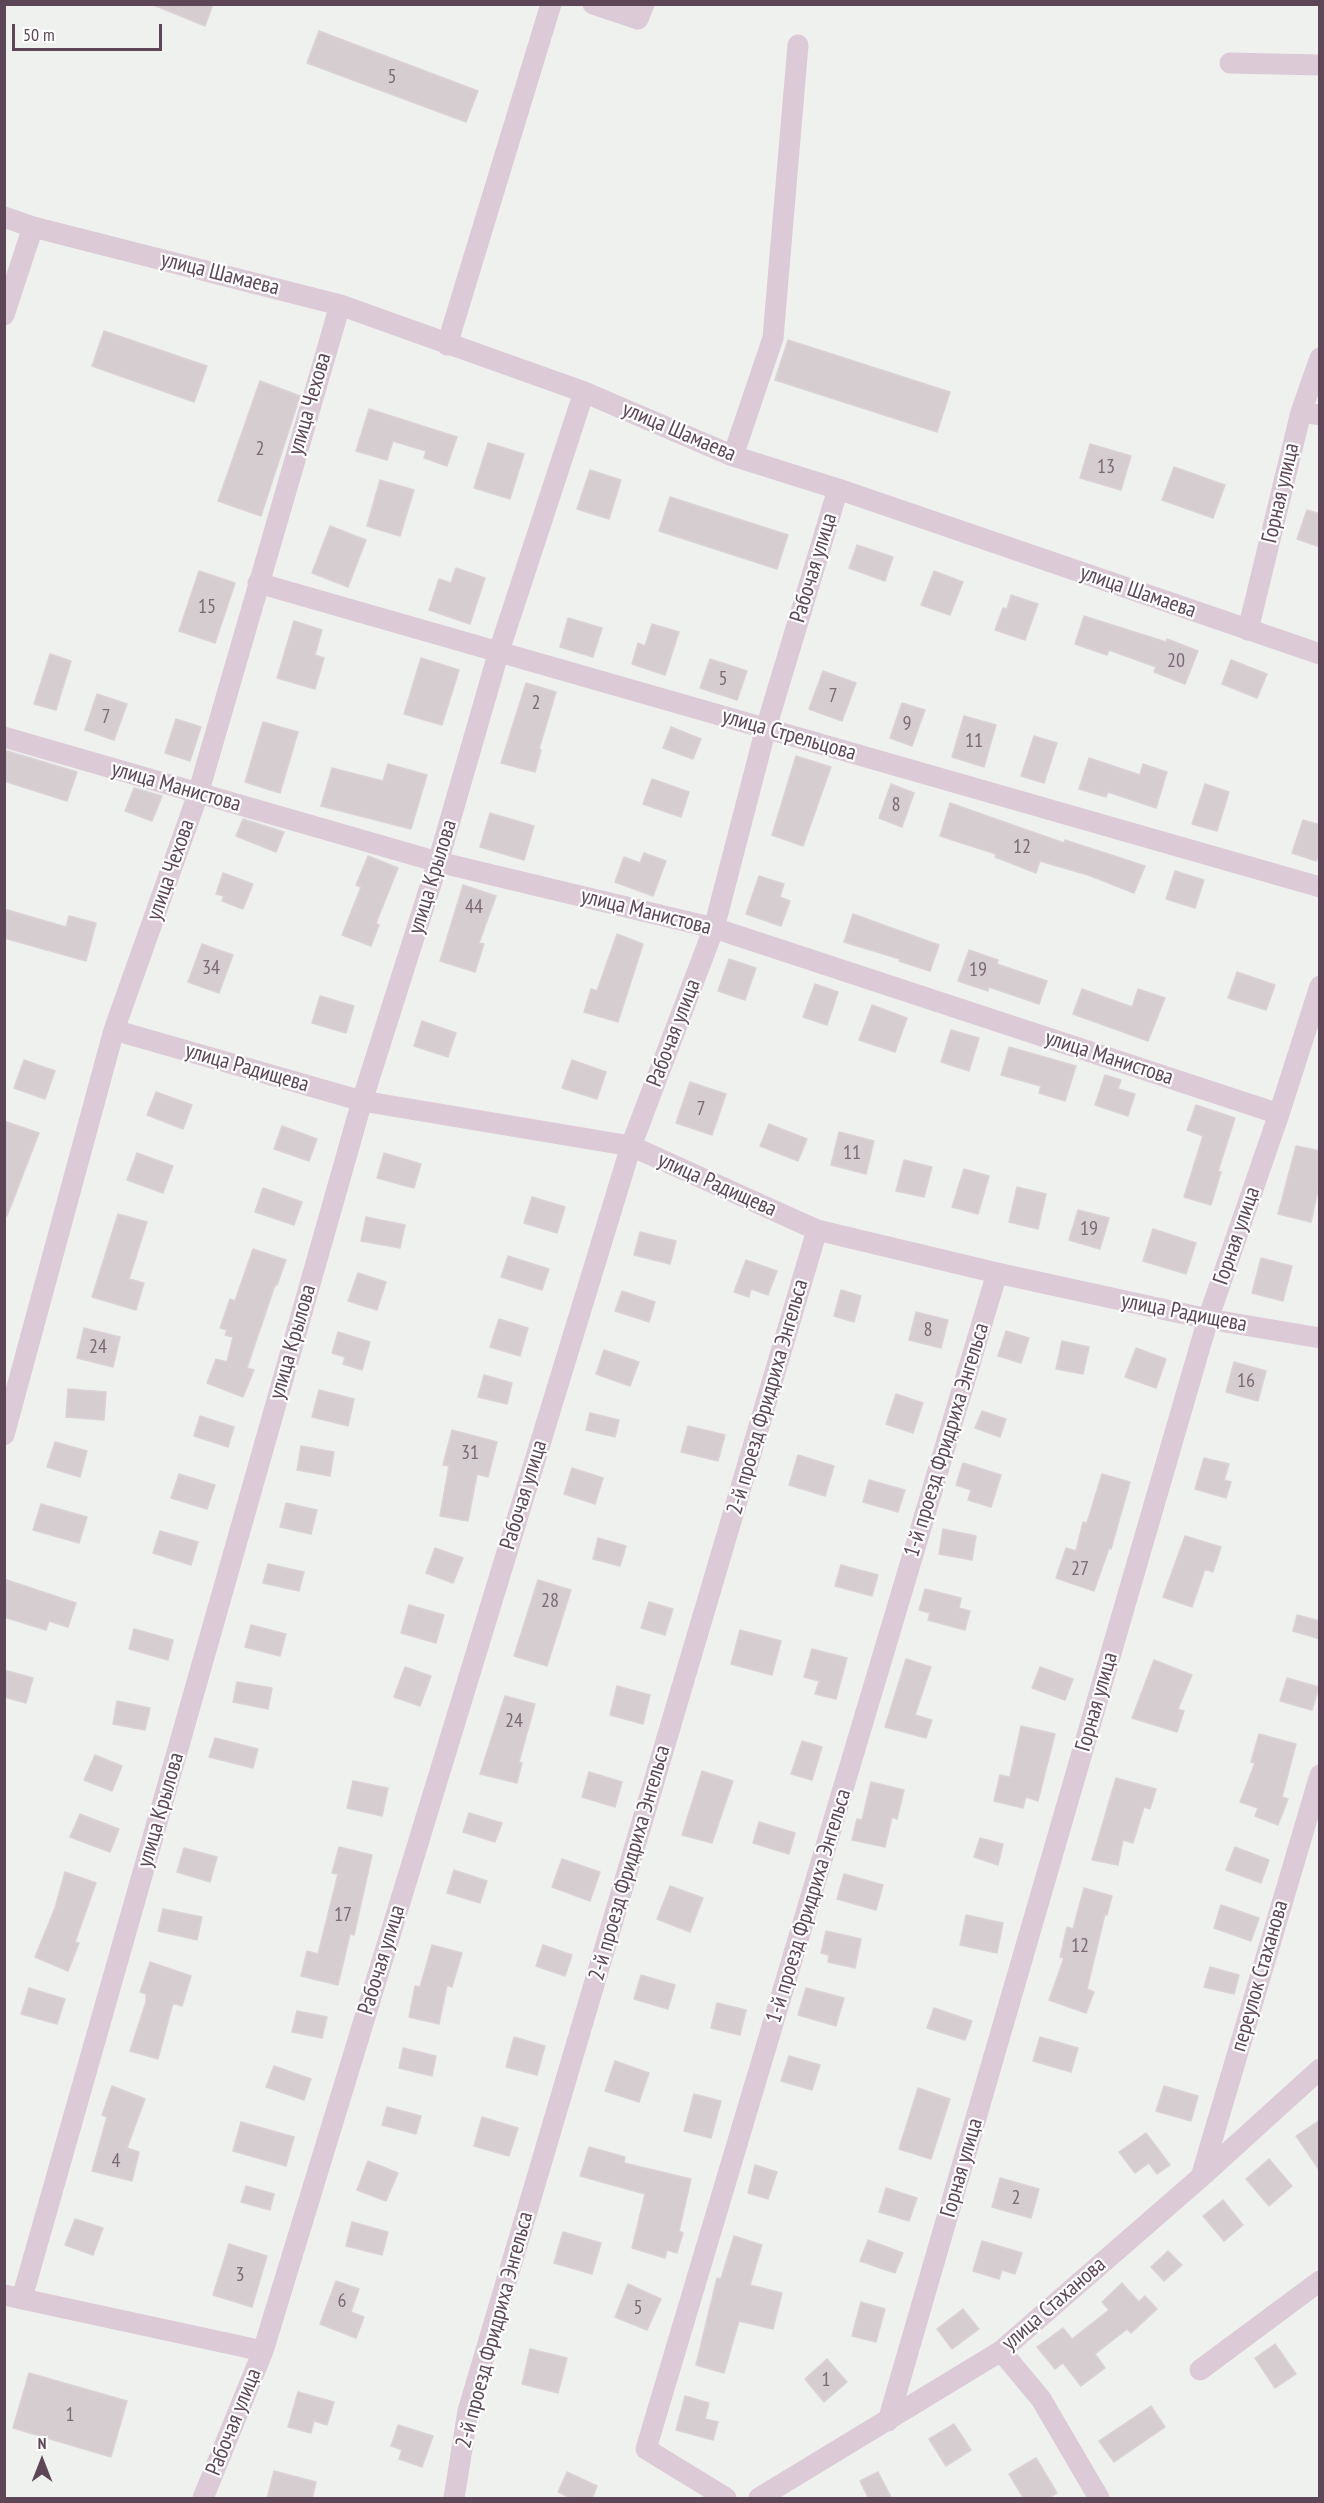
<!DOCTYPE html>
<html>
<head>
<meta charset="utf-8">
<style>
  body { margin:0 }
  #map { position:relative; width:1324px; height:2503px; overflow:hidden; background:#eff1ee; font-family:"PT Sans Narrow",sans-serif }
  canvas { display:block }
  .frame { position:absolute; inset:0; border:6px solid #5d4655; pointer-events:none }
  .north { position:absolute; left:12px; top:2431px; width:60px; height:60px; -webkit-text-stroke:4px #fff; paint-order:stroke; rotate:0deg; font-size:16px; font-weight:700; line-height:24px; text-align:center; color:#5d4655 }
  .north::after { content:''; display:block; margin:auto; width:21px; height:27px; background:#5d4655; clip-path:polygon(50% 0,100% 100%,50% 72%,0 100%) }
  .scale { position:absolute; left:12px; top:24px; width:150px; height:27px; box-sizing:border-box; border:3px solid #5d4655; border-top:0; padding-left:8px; font-size:18px; line-height:21px; white-space:nowrap; color:#5d4655; -webkit-text-stroke:4px #fff; paint-order:stroke }
</style>
</head>
<body>
<div id="map">
<canvas width="1324" height="2503"></canvas>
<div class="frame"></div>
<div class="north">N</div>
<div class="scale">50 m</div>
</div>
<script>
const ctx = document.querySelector('canvas').getContext('2d');
ctx.lineJoin = 'round';
function paint(path, color) { ctx.fillStyle = color; ctx.fill(path, 'evenodd'); }
function trace(path, color, width, dash) { ctx.strokeStyle = color; ctx.lineWidth = width; ctx.lineCap = dash ? 'butt' : 'round'; ctx.setLineDash(dash || []); ctx.stroke(path); }
function write(font, color, halo, rows, align = 'center') {
  ctx.font = font + ' "PT Sans Narrow",sans-serif'; ctx.lineWidth = 4.5; ctx.setLineDash([]); ctx.textBaseline = 'middle'; ctx.strokeStyle = halo; ctx.fillStyle = color; for (const [text, x, y, turn = 0] of rows) {
    ctx.save(); ctx.translate(x, y); ctx.rotate((+turn || 0) * Math.PI / 180); ctx.textAlign = isNaN(turn) ? turn : align; if (halo) ctx.strokeText(text, 0, 0); ctx.fillText(text, 0, 0); ctx.restore();
  }
}
const building = new Path2D(`
  M151 4H213L205 26Z
  M319 31 478 91 466 122 307 63Z
  M104 331 207 366 194 402 92 366Z
  M788 340 950 392 937 432 775 380Z
  M260 381 300 396 261 516 218 501Z
  M369 409 457 437 447 466 424 458 426 451 393 441 387 460 356 451Z
  M488 443 524 454 510 499 474 488Z
  M1090 444 1131 456 1121 490 1080 478Z
  M1174 467 1225 485 1213 518 1162 500Z
  M590 470 621 480 609 519 577 509Z
  M380 480 414 490 400 536 367 526Z
  M670 497 788 535 777 569 659 531Z
  M1307 510 1320 514V547L1297 539Z
  M330 526 366 540 348 587 312 573Z
  M857 545 893 557 885 581 849 568Z
  M456 568 485 578 470 624 429 610 439 579 451 583Z
  M199 571 235 583 215 643 179 631Z
  M934 571 963 582 950 615 921 605Z
  M1011 595 1038 604 1025 640 995 630 1003 608 1007 609Z
  M1084 616 1166 642 1167 639 1198 651 1185 684 1154 672 1156 667 1109 650 1107 655 1075 644Z
  M568 618 602 628 593 657 560 647Z
  M294 621 322 630 315 655 324 658 315 689 277 678Z
  M652 624 679 632 665 675 632 664 638 643 645 646Z
  M50 654 71 661 56 710 34 704Z
  M421 658 459 670 442 725 404 714Z
  M710 659 747 671 737 700 700 688Z
  M1231 660 1267 674 1257 698 1222 684Z
  M823 671 856 683 842 721 809 709Z
  M526 683 556 692 539 749 541 750 535 772 501 763Z
  M97 694 127 704 114 740 85 730Z
  M902 703 925 710 912 746 890 738Z
  M964 716 996 725 984 767 952 757Z
  M176 719 201 727 190 761 165 753Z
  M263 722 298 732 280 793 245 782Z
  M671 727 701 739 693 759 663 748Z
  M1034 736 1057 743 1044 783 1021 776Z
  M4 750 77 772 67 801 4 781Z
  M796 756 831 767 803 846 772 835Z
  M1089 758 1140 775 1143 764 1167 772 1156 808 1108 792 1106 797 1079 789Z
  M388 764 427 775 411 829 321 806 332 768 383 781Z
  M652 779 689 792 681 817 643 804Z
  M891 784 914 793 902 827 879 818Z
  M1205 784 1229 792 1217 831 1192 824Z
  M134 788 162 796 152 821 125 811Z
  M950 803 1064 843 1065 840 1145 866 1134 893 1088 875 1040 861 1036 873 995 857 996 854 940 836Z
  M490 813 534 826 524 860 480 847Z
  M243 819 284 832 276 852 236 836Z
  M1303 820 1320 825V852L1316 861 1292 853Z
  M644 853 666 861 653 896 615 882 624 857 640 863Z
  M368 856 398 868 376 923 379 925 371 946 342 935 361 887 356 885Z
  M1175 871 1204 880 1195 908 1166 899Z
  M223 873 253 884 243 909 222 901 224 896 216 894Z
  M759 876 784 884 780 897 790 901 781 926 746 914Z
  M463 885 496 896 479 943 484 944 475 972 440 961Z
  M4 909 66 927 69 916 96 923 86 961 4 938Z
  M853 914 939 945 930 971 899 961 900 959 844 942Z
  M617 934 643 944 618 1022 584 1012 591 989 597 991Z
  M202 944 233 955 219 993 188 982Z
  M969 950 998 960 997 964 1047 981 1039 1004 989 987 988 991 958 981Z
  M729 959 756 968 745 1000 718 991Z
  M1237 972 1275 985 1266 1010 1228 998Z
  M815 984 838 992 827 1025 803 1017Z
  M1082 989 1132 1007 1138 989 1165 998 1148 1041 1073 1014Z
  M320 996 354 1006 346 1033 312 1023Z
  M872 1005 907 1018 895 1052 859 1040Z
  M422 1021 456 1033 448 1057 414 1046Z
  M951 1030 979 1038 969 1071 941 1062Z
  M1009 1047 1076 1066 1065 1101 1039 1093 1041 1086 1001 1075Z
  M24 1060 55 1071 45 1099 14 1088Z
  M572 1060 606 1072 597 1099 562 1088Z
  M1105 1075 1121 1080 1118 1089 1135 1094 1128 1116 1095 1105Z
  M690 1082 726 1094 712 1135 676 1123Z
  M156 1092 192 1105 183 1129 147 1115Z
  M1196 1105 1235 1118 1218 1171 1221 1172 1211 1205 1184 1197 1203 1136 1187 1130Z
  M4 1121 39 1133 7 1216 4 1215Z
  M769 1124 807 1139 798 1161 760 1146Z
  M282 1126 317 1139 309 1161 274 1149Z
  M839 1132 874 1141 866 1174 831 1165Z
  M1296 1146 1320 1151V1181L1311 1222 1278 1214Z
  M137 1153 173 1166 163 1193 127 1180Z
  M384 1153 421 1164 414 1188 377 1178Z
  M904 1160 932 1167 924 1197 896 1191Z
  M964 1169 989 1176 978 1214 952 1207Z
  M1017 1187 1046 1194 1038 1229 1009 1222Z
  M263 1188 302 1202 294 1225 255 1212Z
  M532 1197 565 1207 557 1233 524 1223Z
  M1078 1210 1109 1218 1100 1249 1069 1240Z
  M118 1214 147 1222 129 1279 144 1283 136 1310 92 1297Z
  M366 1217 405 1225 400 1248 361 1241Z
  M1153 1229 1196 1243 1186 1274 1143 1261Z
  M640 1232 676 1241 670 1264 634 1255Z
  M253 1249 286 1260 277 1285H275L247 1368 254 1370 243 1397 207 1383 216 1359 227 1362 233 1337 225 1335 227 1330 220 1328 230 1299 235 1301Z
  M508 1256 549 1269 542 1290 501 1277Z
  M1261 1258 1292 1266 1283 1301 1252 1293Z
  M746 1260 777 1271 768 1295 751 1289 749 1297 734 1292Z
  M358 1273 386 1282 377 1310 348 1301Z
  M841 1290 861 1296 854 1322 834 1316Z
  M622 1291 655 1302 649 1322 615 1311Z
  M916 1312 948 1320 941 1348 909 1340Z
  M499 1319 528 1328 520 1356 490 1347Z
  M84 1328 120 1337 113 1367 77 1358Z
  M1006 1331 1029 1338 1021 1363 998 1356Z
  M338 1332 370 1342 362 1370 343 1364 345 1357 332 1353Z
  M1062 1341 1089 1347 1083 1374 1056 1369Z
  M1136 1348 1166 1359 1156 1388 1125 1377Z
  M604 1350 639 1362 630 1386 596 1374Z
  M1234 1362 1266 1371 1258 1401 1226 1392Z
  M484 1375 512 1383 507 1404 478 1397Z
  M68 1389 106 1392 104 1420 66 1417Z
  M319 1390 354 1399 348 1426 312 1417Z
  M896 1394 923 1403 913 1433 886 1424Z
  M982 1411 1006 1419 1000 1437 975 1428Z
  M590 1413 619 1420 615 1437 586 1430Z
  M200 1416 234 1427 228 1447 194 1436Z
  M688 1426 725 1435 718 1461 681 1452Z
  M452 1430 497 1442 488 1477 477 1474 468 1521 440 1516 449 1466 443 1465Z
  M55 1442 87 1451 80 1477 47 1467Z
  M301 1446 334 1452 330 1476 297 1470Z
  M798 1455 834 1466 825 1496 789 1485Z
  M1204 1458 1229 1464 1224 1480 1231 1482 1226 1498 1195 1489Z
  M963 1463 1001 1475 991 1507 968 1500 971 1490 956 1485Z
  M572 1468 603 1478 595 1504 564 1494Z
  M179 1474 215 1485 207 1509 171 1498Z
  M1102 1474 1130 1482 1111 1549 1109 1548 1094 1591 1056 1578 1066 1548 1076 1551 1083 1522 1087 1523Z
  M869 1480 905 1490 898 1512 863 1502Z
  M286 1503 317 1510 311 1534 280 1527Z
  M41 1504 87 1517 79 1543 33 1530Z
  M943 1529 976 1536 972 1560 939 1554Z
  M160 1531 198 1542 191 1565 153 1553Z
  M1185 1536 1221 1547 1213 1572 1205 1569 1192 1607 1163 1597Z
  M598 1538 626 1546 620 1566 593 1559Z
  M435 1548 463 1558 453 1583 426 1573Z
  M268 1564 304 1572 299 1591 263 1583Z
  M841 1565 878 1575 872 1596 835 1586Z
  M4 1579 76 1603 68 1627 49 1621 46 1630 4 1617Z
  M538 1580 571 1590 547 1666 514 1656Z
  M925 1589 961 1598 959 1608 970 1611 965 1630 928 1620 930 1613 919 1610Z
  M649 1602 673 1609 665 1635 641 1628Z
  M409 1605 444 1615 436 1643 401 1633Z
  M1297 1615 1320 1621V1639L1293 1631Z
  M251 1625 286 1634 280 1656 245 1647Z
  M134 1629 173 1640 168 1660 129 1649Z
  M740 1630 781 1641 772 1675 731 1664Z
  M812 1649 847 1658 836 1699 815 1694 819 1681 804 1677Z
  M906 1659 931 1667 915 1715 932 1720 926 1738 885 1727Z
  M1154 1660 1192 1675 1178 1709 1184 1711 1177 1732 1132 1718Z
  M405 1667 431 1676 420 1706 394 1697Z
  M1040 1667 1073 1679 1065 1700 1032 1688Z
  M4 1670 33 1678 26 1703 4 1697Z
  M1287 1678 1319 1687 1312 1710 1280 1701Z
  M237 1682 272 1688 268 1709 233 1702Z
  M617 1686 650 1695 643 1724 610 1715Z
  M505 1696 535 1704 519 1762 522 1763 517 1783 480 1774Z
  M117 1701 150 1708 145 1730 113 1724Z
  M1021 1726 1055 1734 1038 1801 1026 1797 1023 1808 994 1801 1000 1775 1010 1777Z
  M1259 1734 1296 1744 1282 1797 1288 1799 1278 1825 1255 1816 1258 1808 1240 1802 1255 1763 1251 1762Z
  M215 1738 258 1749 253 1768 209 1757Z
  M802 1741 822 1747 812 1780 791 1774Z
  M95 1755 122 1766 112 1791 84 1780Z
  M702 1771 733 1781 712 1843 682 1835Z
  M589 1772 622 1782 615 1807 582 1797Z
  M1116 1778 1156 1789 1150 1809 1144 1807 1133 1843 1123 1840 1118 1865 1092 1860Z
  M353 1781 388 1788 382 1816 347 1808Z
  M871 1782 904 1790 897 1819 892 1817 885 1847 852 1840 857 1819 862 1820Z
  M469 1813 502 1823 495 1842 463 1832Z
  M80 1814 119 1829 110 1852 70 1837Z
  M759 1822 795 1833 789 1854 753 1843Z
  M980 1838 1003 1844 998 1865 974 1857Z
  M339 1847 372 1855 354 1935 350 1934 338 1985 301 1976 307 1951 318 1954 338 1874 332 1873Z
  M1235 1847 1269 1860 1261 1883 1226 1870Z
  M184 1848 217 1857 210 1882 177 1872Z
  M562 1859 600 1872 590 1901 552 1887Z
  M454 1870 487 1881 480 1903 447 1893Z
  M65 1872 96 1883 75 1942 79 1943 68 1971 35 1957 55 1908Z
  M844 1874 883 1885 876 1910 837 1899Z
  M670 1886 703 1898 690 1932 657 1919Z
  M1084 1888 1112 1896 1107 1915 1105 1914 1087 1989 1094 1992 1086 2013 1049 2000 1064 1958 1060 1957 1067 1927 1073 1929Z
  M1221 1905 1259 1918 1251 1941 1214 1928Z
  M163 1909 202 1917 197 1940 158 1931Z
  M966 1915 1003 1923 997 1953 960 1945Z
  M826 1931 861 1939 855 1968 828 1962 829 1955 821 1953Z
  M432 1945 462 1953 452 1987 447 1985 439 2024 409 2017 415 1986 420 1987Z
  M543 1945 572 1955 565 1976 536 1966Z
  M150 1962 191 1976 182 2006 173 2003 158 2059 130 2051 146 2002V1994L140 1992Z
  M1210 1967 1239 1975 1234 1994 1204 1987Z
  M641 1975 675 1985 668 2009 634 1999Z
  M29 1988 65 1999 57 2024 21 2014Z
  M806 1988 844 1998 836 2026 798 2015Z
  M717 2003 746 2010 740 2035 711 2028Z
  M934 2008 972 2021 965 2040 927 2028Z
  M297 2011 327 2017 322 2038 292 2032Z
  M514 2037 545 2046 537 2075 506 2067Z
  M1040 2037 1078 2048 1071 2072 1033 2061Z
  M403 2048 436 2056 432 2076 399 2068Z
  M789 2056 820 2065 812 2090 781 2081Z
  M615 2061 649 2073 639 2102 605 2091Z
  M274 2066 311 2079 304 2100 266 2087Z
  M112 2086 145 2099 127 2148 139 2152 132 2181 92 2171 107 2117 102 2115Z
  M1164 2086 1198 2096 1191 2121 1156 2111Z
  M918 2088 950 2099 931 2159 899 2149Z
  M694 2094 721 2101 711 2138 684 2131Z
  M387 2107 421 2116 416 2134 382 2125Z
  M482 2117 518 2128 509 2156 474 2146Z
  M1320 2120V2171L1296 2136Z
  M241 2122 294 2137 286 2166 233 2151Z
  M1146 2133 1170 2165 1157 2174 1149 2163 1135 2173 1119 2152Z
  M589 2147 625 2157 624 2163 691 2179 679 2231 683 2233 677 2253 667 2250 665 2258 632 2248 645 2194 580 2176Z
  M1269 2159 1292 2186 1269 2206 1246 2179Z
  M368 2161 398 2173 386 2201 357 2190Z
  M755 2165 777 2172 768 2199 748 2193Z
  M1000 2178 1039 2189 1031 2218 992 2207Z
  M246 2186 274 2194 270 2210 241 2202Z
  M886 2188 917 2198 909 2221 879 2212Z
  M1223 2200 1243 2225 1224 2241 1203 2216Z
  M75 2219 103 2228 93 2255 65 2245Z
  M352 2222 388 2232 382 2255 346 2246Z
  M563 2232 601 2243 592 2274 554 2263Z
  M734 2236 762 2245 750 2285 782 2293 773 2329 739 2321 724 2373 696 2365 717 2278 721 2279Z
  M868 2240 903 2253 895 2273 860 2261Z
  M982 2241 1022 2253 1015 2274 1002 2270 999 2279 973 2271Z
  M229 2244 267 2256 252 2307 213 2295Z
  M1168 2251 1182 2265 1164 2281 1151 2267Z
  M336 2281 359 2289 351 2312 364 2317 356 2338 320 2324Z
  M1122 2283 1139 2302 1145 2296 1157 2309 1131 2333 1127 2329 1095 2354 1105 2368 1081 2386 1063 2363 1055 2369 1037 2347 1063 2328 1072 2339 1109 2310 1102 2302Z
  M628 2284 661 2299 647 2330 615 2317Z
  M861 2302 885 2309 876 2342 852 2336Z
  M963 2309 979 2329 952 2349 937 2329Z
  M1275 2344 1296 2374 1275 2388 1255 2358Z
  M530 2349 567 2358 558 2393 522 2384Z
  M827 2359 847 2382 824 2402 805 2379Z
  M29 2373 127 2401 111 2457 13 2428Z
  M298 2392 334 2402 327 2425 314 2421 311 2433 288 2427Z
  M685 2396 709 2403 705 2419 718 2422 713 2440 676 2430Z
  M1151 2406 1165 2427 1114 2462 1099 2441Z
  M954 2424 971 2450 946 2466 929 2439Z
  M398 2425 433 2436 422 2467 399 2459 402 2450 391 2446Z
  M1036 2458 1057 2493 1047 2499H1024L1009 2474Z
  M274 2471 316 2482 312 2499H267Z
  M567 2472 597 2486 592 2499H573L558 2492Z
  M878 2472 892 2499H869L860 2481Z`);
paint(building, '#d6cdd1');
trace(building, '#dad2d6', 1.5);
trace(new Path2D(`
  M593 4 638 19 644 4
  M1230 63 1320 65
  M4 217 33 227 340 305 584 392 733 456 838 489 1320 654
  M4 315 33 227
  M447 345 551 4
  M1301 412 1320 415
  M733 456 773 338 798 45
  M258 583 1320 887
  M1248 630 1301 412 1320 358
  M4 737 438 862 714 928 1279 1114
  M114 1030 362 1101 631 1146 817 1230 997 1273 1208 1319 1320 1338
  M4 1435 114 1030 198 794 340 305
  M1201 2177 1320 1775
  M4 2295 263 2351
  M22 2298 362 1101 438 862 499 651 584 392
  M1001 2351 1041 2399 1099 2498
  M1200 2370 1320 2281
  M888 2421 1208 1319 1279 1114 1320 986
  M203 2498 263 2351 631 1146 714 928 766 728 838 489
  M454 2498 468 2411 817 1230
  M726 2498 646 2449 997 1273
  M759 2498 1001 2351 1201 2177 1320 2069`), '#dccad7', 21);
write('20px', '#7b6874', null, [
  ["5",392,77],
  ["2",260,449],
  ["13",1106,467],
  ["15",207,607],
  ["20",1176,661],
  ["5",723,679],
  ["7",833,696],
  ["2",536,703],
  ["7",106,717],
  ["9",907,724],
  ["11",974,741],
  ["8",896,805],
  ["12",1022,847],
  ["44",474,907],
  ["34",211,968],
  ["19",978,970],
  ["7",701,1109],
  ["11",852,1153],
  ["19",1089,1229],
  ["8",928,1330],
  ["24",98,1347],
  ["16",1246,1381],
  ["31",470,1453],
  ["27",1080,1569],
  ["28",550,1601],
  ["24",514,1721],
  ["17",343,1915],
  ["12",1080,1946],
  ["4",116,2161],
  ["2",1016,2198],
  ["3",240,2275],
  ["6",342,2301],
  ["5",638,2308],
  ["1",826,2380],
  ["1",70,2415]
]);
write('22px', '#5d4655', '#fff', [
  ["улица Шамаева",220,274,14],
  ["улица Чехова",310,404,-74],
  ["улица Шамаева",679,432,23],
  ["Горная улица",1281,493,-77],
  ["Рабочая улица",814,568,-73],
  ["улица Шамаева",1138,592,19],
  ["улица Стрельцова",789,735,16],
  ["улица Манистова",176,787,16],
  ["улица Чехова",171,870,-71],
  ["улица Крылова",433,877,-73],
  ["улица Манистова",646,912,14],
  ["Рабочая улица",674,1033,-69],
  ["улица Манистова",1109,1058,18],
  ["улица Радищева",247,1068,16],
  ["улица Радищева",717,1185,24],
  ["Горная улица",1237,1236,-71],
  ["улица Радищева",1184,1313,11],
  ["улица Крылова",293,1342,-74],
  ["2-й проезд Фридриха Энгельса",768,1397,-74],
  ["1-й проезд Фридриха Энгельса",947,1440,-73],
  ["Рабочая улица",524,1495,-73],
  ["Горная улица",1097,1702,-74],
  ["улица Крылова",161,1810,-74],
  ["2-й проезд Фридриха Энгельса",630,1863,-74],
  ["1-й проезд Фридриха Энгельса",809,1906,-73],
  ["Рабочая улица",382,1960,-73],
  ["переулок Стаханова",1260,1976,-74],
  ["Горная улица",962,2168,-74],
  ["улица Стаханова",1054,2304,-41],
  ["2-й проезд Фридриха Энгельса",495,2330,-75],
  ["Рабочая улица",234,2422,-68]
]);
</script>
</body>
</html>
